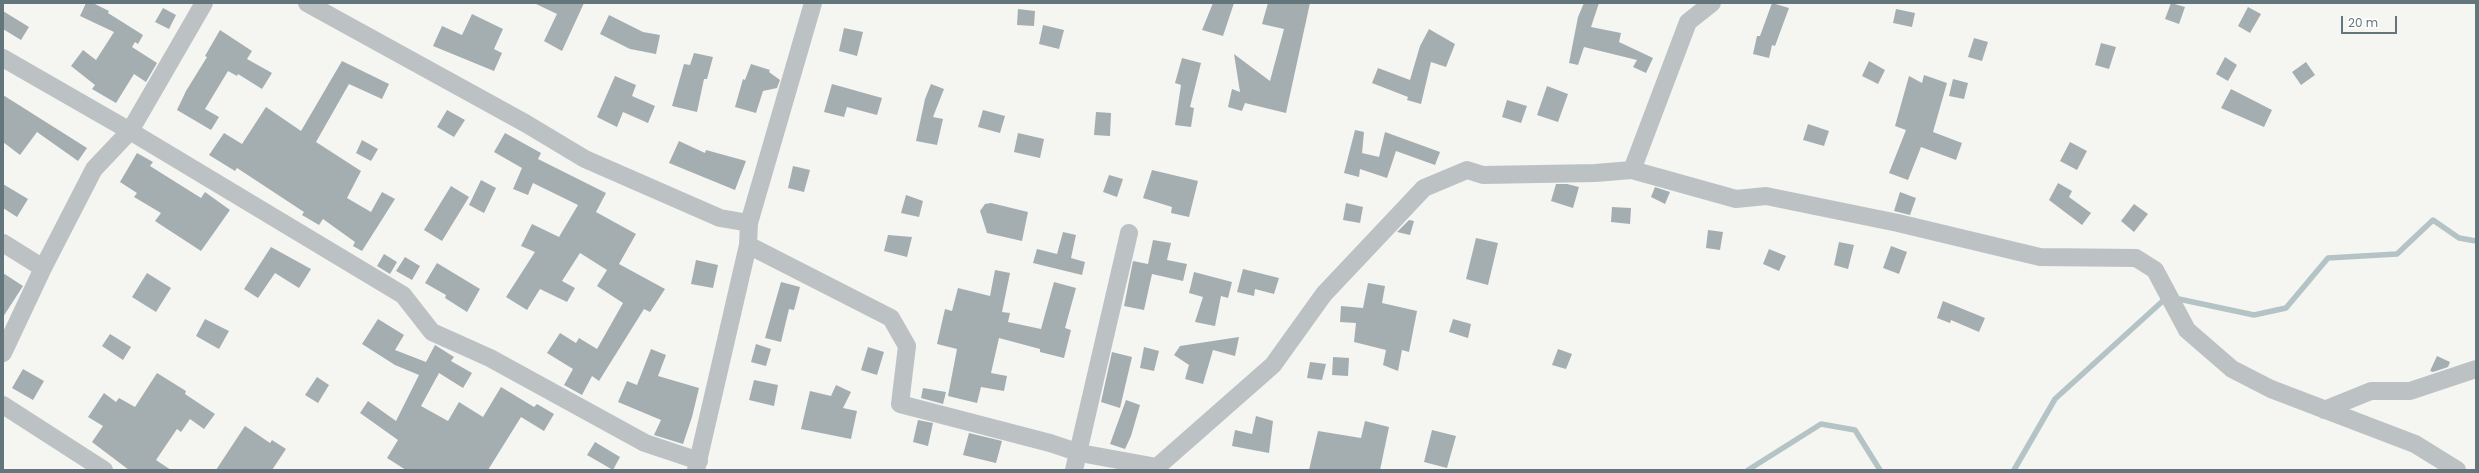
<!DOCTYPE html>
<html>
<head>
<meta charset="utf-8">
<style>
  body { margin:0 }
  #map { position:relative; width:2479px; height:473px; overflow:hidden; background:#f5f5f2; font-family:Poppins,sans-serif }
  canvas { display:block }
  .frame { position:absolute; inset:0; border:4px solid #62767b; pointer-events:none }
  .scale { position:absolute; left:2341px; top:16px; width:56px; height:18px; box-sizing:border-box; border:2px solid #62767b; border-top:0; padding-left:5px; font-size:12px; line-height:14px; white-space:nowrap; color:#62767b; -webkit-text-stroke:3px #fff; paint-order:stroke }
</style>
</head>
<body>
<div id="map">
<canvas width="2479" height="473"></canvas>
<div class="frame"></div>
<div class="scale">20 m</div>
</div>
<script>
const ctx = document.querySelector('canvas').getContext('2d');
ctx.lineJoin = 'round';
function trace(path, color, width, dash) { ctx.strokeStyle = color; ctx.lineWidth = width; ctx.lineCap = dash ? 'butt' : 'round'; ctx.setLineDash(dash || []); ctx.stroke(path); }
function paint(path, color) { ctx.fillStyle = color; ctx.fill(path, 'evenodd'); }
trace(new Path2D(`
  M2174 298 2254 315 2286 308 2328 258 2397 254 2433 220 2459 238 2476 241
  M1748 470 1821 424 1855 430 1880 470
  M2014 470 2055 399 2166 298`), '#b4c3c5', 5.5);
paint(new Path2D(`
  M86 3H93L109 11 108 13 143 35 138 44 135 42 132 47 157 63 146 82 134 74 116 103 92 89 95 85 71 66 83 50 96 60 114 32 80 16Z
  M534 3H584L562 51 544 41 557 14Z
  M1213 3H1234L1223 36 1202 30Z
  M1268 3H1310L1286 113 1245 103 1242 111 1228 107 1232 89 1240 92 1234 54 1270 81 1284 29 1262 24Z
  M1584 3H1599L1591 27 1621 33 1619 42 1653 58 1646 73 1633 67 1637 60 1584 47 1578 65 1569 63 1578 17Z
  M1772 3 1789 8 1775 46 1772 45 1769 58 1753 54 1757 36H1760Z
  M2171 3 2185 7 2179 24 2165 19Z
  M2248 7 2261 14 2250 33 2238 26Z
  M163 8 176 15 169 29 155 22Z
  M1018 9 1035 11 1034 26 1017 25Z
  M1896 9 1915 13 1912 27 1893 23Z
  M3 11 29 27 21 40 3 29Z
  M472 14 503 29 494 49 502 53 494 71 433 46 442 26 462 35Z
  M609 15 643 32 660 35 656 54 630 49 600 34Z
  M1043 25 1064 30 1059 49 1039 44Z
  M844 28 863 32 857 56 839 51Z
  M1429 29 1455 44 1446 67 1431 62 1421 104 1407 100 1408 97 1372 83 1378 68 1410 80 1420 46Z
  M220 30 252 51 247 59 272 73 262 89 238 74 237 76 228 71 205 109 219 117 211 130 177 110 186 91 207 57 205 56Z
  M1974 38 1988 42 1982 61 1968 57Z
  M2101 43 2116 47 2109 69 2095 65Z
  M694 53 713 57 707 79H704L697 112 672 106 684 64 690 65Z
  M2225 57 2237 65 2228 81 2216 74Z
  M1182 58 1201 63 1190 107 1194 108 1191 127 1175 125 1181 85 1175 83Z
  M342 61 389 84 382 99 349 84 316 142 361 171 347 198 371 212 382 192 395 199 362 251 353 246 355 242 323 219 319 225 302 215 304 212 237 168 235 171 209 155 224 133 242 144 266 107 301 131Z
  M1869 61 1885 70 1878 84 1862 76Z
  M2306 62 2315 75 2301 85 2292 72Z
  M751 64 770 70 769 72 780 80 777 88 763 91 756 113 735 107 743 79 745 80Z
  M1924 75 1947 83 1933 132 1962 143 1956 160 1921 147 1908 180 1889 173 1906 130 1895 126 1909 76 1922 83Z
  M615 76 636 85 632 96 655 106 648 123 623 112 617 127 597 117Z
  M1953 79 1968 83 1964 99 1949 96Z
  M832 84 882 98 877 115 847 107 844 117 824 112Z
  M931 84 944 89 933 117 943 119 937 145 916 141 925 99Z
  M1547 86 1568 94 1558 122 1537 115Z
  M2231 89 2272 110 2264 127 2221 108Z
  M3 95 87 148 78 161 37 132 20 155 3 142Z
  M1507 100 1527 106 1521 123 1502 117Z
  M447 110 465 120 454 137 437 127Z
  M983 110 1005 116 1000 133 978 127Z
  M1096 112 1111 113 1110 136 1094 135Z
  M1808 124 1829 131 1824 146 1803 140Z
  M1355 130 1364 132 1362 153 1379 157 1385 132 1440 152 1435 165 1396 151 1387 178 1360 169 1359 177 1344 173Z
  M505 133 541 153 538 159 606 193 596 212 636 234 619 264 665 289 650 312 644 309 599 381 592 376 582 395 564 385 573 369 547 353 560 333 576 343 579 338 597 349 623 303 597 286 607 270 580 253 562 281 575 288 567 302 540 289 527 310 506 297 535 252 521 246 532 224 559 237 578 205 533 183 528 195 513 189 522 168 494 152Z
  M1018 133 1044 139 1040 158 1014 152Z
  M362 140 378 149 371 161 356 153Z
  M679 141 705 153 706 150 746 161 735 190 669 163Z
  M2070 142 2087 151 2077 170 2060 161Z
  M137 153 153 162 150 166 201 198 205 192 230 210 201 251 155 221 161 213 134 197 137 193 120 182Z
  M793 166 810 170 804 192 788 188Z
  M1152 170 1198 181 1189 217 1171 213 1172 207 1143 198Z
  M1109 175 1123 179 1117 197 1103 192Z
  M481 180 496 188 484 213 469 205Z
  M2058 183 2072 191 2069 197 2091 213 2082 225 2049 200Z
  M3 184 28 199 17 217 3 208Z
  M1556 184H1567L1579 187 1573 208 1551 201Z
  M451 186 469 197 442 241 424 230Z
  M1655 187 1670 192 1665 204 1651 197Z
  M1900 192 1916 198 1910 215 1894 211Z
  M906 195 923 201 919 217 901 213Z
  M991 203 1028 212 1022 241 987 233 980 211 985 204Z
  M1346 203 1363 207 1360 223 1343 220Z
  M2134 204 2148 214 2134 232 2121 221Z
  M1612 207 1631 208 1630 224 1611 222Z
  M1409 220 1414 221 1410 235 1397 232Z
  M1708 230 1723 232 1720 250 1706 248Z
  M1063 232 1076 235 1071 258 1085 262 1082 275 1033 263 1037 249 1057 254Z
  M888 235 912 237 907 257 884 251Z
  M1476 238 1498 243 1488 285 1466 279Z
  M1153 240 1171 243 1167 260 1187 264 1183 281 1152 274 1144 310 1124 306 1133 261 1148 264Z
  M1839 242 1854 245 1848 269 1834 265Z
  M1891 246 1907 252 1899 274 1883 268Z
  M271 247 311 269 299 288 275 273 258 298 244 289Z
  M1769 249 1786 256 1779 271 1763 264Z
  M384 254 397 262 390 274 377 266Z
  M405 257 420 266 412 280 396 271Z
  M696 260 718 265 713 288 691 284Z
  M437 263 480 289 467 312 445 298 446 295 425 283Z
  M1243 269 1279 278 1274 294 1255 289 1254 296 1237 292Z
  M995 270 1010 273 1002 312 1010 313 1008 322 1041 329 1054 282 1076 288 1065 328 1071 330 1064 358 1040 352V349L999 338 991 373 1007 376 1004 391 981 387 977 403 948 396 957 349 937 344 945 309 952 311 958 288 990 296Z
  M1194 272 1232 282 1228 298 1221 296 1215 326 1195 322 1203 297 1189 293Z
  M3 273 23 286 3 317Z
  M147 273 171 288 156 312 132 297Z
  M781 282 800 287 794 310 789 309 781 342 765 338Z
  M1368 283 1385 286 1382 303 1417 311 1409 352 1402 350 1398 371 1383 365 1386 350 1354 342 1356 323 1340 322 1341 306 1363 308Z
  M1943 301 1985 318 1979 332 1951 320 1950 323 1937 318Z
  M205 319 229 331 219 349 196 336Z
  M378 319 404 335 395 350 426 362 435 345 454 357 451 361 472 373 463 388 439 373 421 406 448 421 459 402 483 417 501 387 534 407 537 404 554 414 544 431 521 417 488 470H406L387 458 398 440 360 413 368 401 396 421 419 375 395 365 362 344Z
  M1453 319 1471 324 1468 338 1449 332Z
  M110 334 131 347 123 360 102 346Z
  M1239 337 1235 356 1213 350 1203 384 1185 379 1189 365 1174 355 1180 346Z
  M756 344 771 349 766 366 751 362Z
  M868 347 884 352 877 375 861 370Z
  M1144 347 1159 351 1154 371 1140 368Z
  M651 349 666 355 658 376 699 388 692 417 683 444 654 435 661 420 618 402 627 381 637 385Z
  M1558 349 1572 354 1566 369 1552 365Z
  M1112 352 1132 357 1120 408 1101 402Z
  M2437 356 2450 362 2448 367 2433 372 2430 371Z
  M1333 357 1349 358 1348 376 1332 375Z
  M1310 362 1326 364 1322 380 1307 378Z
  M23 369 44 381 33 400 12 388Z
  M157 373 186 391 185 394 215 414 204 429 190 419 181 432 177 429 156 460 171 470H129L92 442 103 426 88 417 104 393 116 402 119 398 135 407Z
  M317 377 329 385 318 403 305 395Z
  M754 380 778 385 774 406 749 400Z
  M836 385 851 392 843 408 857 411 851 439 801 429 810 391 831 396Z
  M923 388 946 392 943 404 921 398Z
  M1126 400 1140 405 1131 436 1125 449 1110 444Z
  M1256 416 1273 421 1269 453 1232 446 1235 430 1252 434Z
  M918 420 933 423 928 446 913 442Z
  M1365 421 1389 427 1380 470H1309L1318 431 1361 438Z
  M245 426 270 443 272 440 286 449 272 470H216Z
  M1432 430 1456 436 1447 468 1424 462Z
  M969 433 1002 441 996 463 963 455Z
  M595 442 620 457 613 470 587 455Z`), '#a4aeb1');
trace(new Path2D(`
  M307 3 525 123 585 159 720 218 749 223
  M3 58 130 131 403 295 432 332 490 358 645 443 699 461
  M1632 170 1736 199 1766 196 1898 223 2040 257 2136 258 2155 270 2187 330 2232 369 2271 389 2415 444 2457 470
  M3 243 43 268
  M748 245 891 318 907 346 900 404 1050 443 1080 453 1157 467 1273 365 1324 294 1424 188 1467 170 1483 175 1595 173 1632 170 1688 22 1712 3
  M3 353 43 268 94 169 130 131 204 3
  M3 405 104 470
  M2324 410 2371 391H2410L2476 369
  M696 470 748 245 749 223 813 3
  M1074 470 1129 233`), '#bcc2c4', 18);
</script>
</body>
</html>
